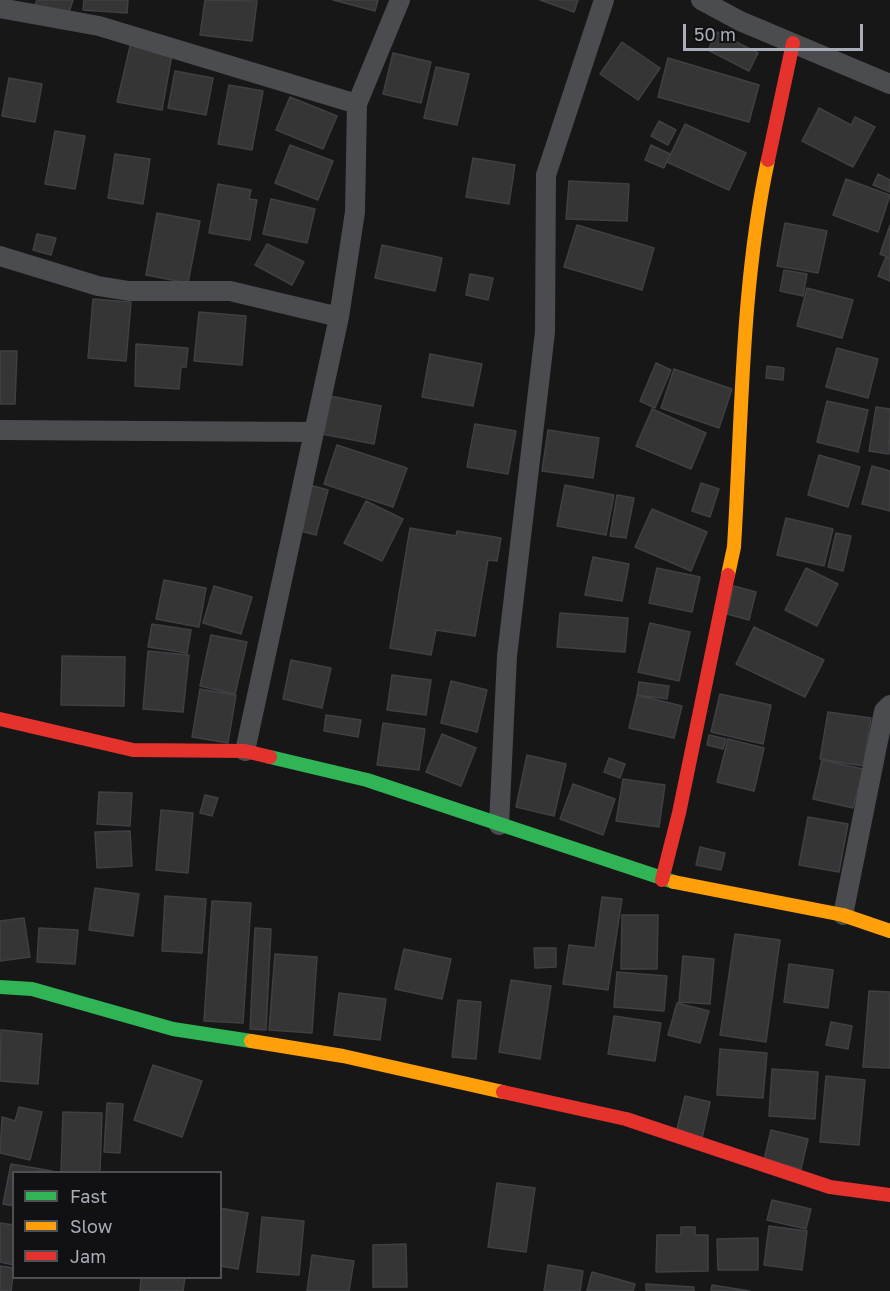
<!DOCTYPE html>
<html>
<head>
<meta charset="utf-8">
<style>
  body { margin:0 }
  #map { position:relative; width:890px; height:1291px; overflow:hidden; background:#171717; font-family:"Golos Text",sans-serif }
  canvas { display:block }
  .legend { position:absolute; left:12px; top:1171px; width:210px; height:108px; box-sizing:border-box; background:#111113; border:2px solid #4d4f55; margin:0; padding:8px 10px; list-style:none; font-size:18px; color:#a8adb8 }
  .legend li { display:flex; align-items:center; gap:12px; height:30px }
  .legend b { width:30px; border:2px solid #4d4f55 }
  .scale { position:absolute; left:683px; top:24px; width:180px; height:27px; box-sizing:border-box; border:3px solid #a8adb8; border-top:0; padding-left:8px; font-size:18px; line-height:21px; white-space:nowrap; color:#a8adb8; -webkit-text-stroke:4px #111113; paint-order:stroke }
</style>
</head>
<body>
<div id="map">
<canvas width="890" height="1291"></canvas>
<ul class="legend">
<li><b style="height:8px;background:#30b455"></b>Fast</li>
<li><b style="height:8px;background:#ff9f0a"></b>Slow</li>
<li><b style="height:8px;background:#e5322d"></b>Jam</li>
</ul>
<div class="scale">50 m</div>
</div>
<script>
const ctx = document.querySelector('canvas').getContext('2d');
ctx.lineJoin = 'round';
function paint(path, color) { ctx.fillStyle = color; ctx.fill(path, 'evenodd'); }
function trace(path, color, width, dash) { ctx.strokeStyle = color; ctx.lineWidth = width; ctx.lineCap = dash ? 'butt' : 'round'; ctx.setLineDash(dash || []); ctx.stroke(path); }
const building = new Path2D(`
  M37 0H73L68 15 35 5Z
  M84 0H128L127 13 83 10Z
  M205 0 257 1 252 41 200 35Z
  M333 0H378L375 11Z
  M540 0H578L574 12Z
  M717 32 758 53 749 71 708 50Z
  M131 42 173 49 162 110 117 102Z
  M622 42 660 68 638 100 600 74Z
  M393 53 431 62 421 103 383 94Z
  M668 58 759 85 749 122 658 97Z
  M436 67 469 74 457 125 424 118Z
  M175 71 213 78 206 115 168 108Z
  M9 78 42 84 35 122 2 116Z
  M229 85 263 91 252 150 218 144Z
  M290 97 337 116 323 149 276 130Z
  M819 108 851 125 855 117 875 127 853 167 802 141Z
  M659 121 676 130 668 145 651 136Z
  M685 124 746 153 729 190 667 162Z
  M55 131 85 136 75 189 45 184Z
  M290 145 333 161 318 200 275 183Z
  M651 145 670 154 664 168 645 160Z
  M115 154 150 159 143 204 108 198Z
  M473 158 515 165 509 204 466 197Z
  M878 174 890 180V192L873 185Z
  M846 179 890 195 878 232 833 215Z
  M569 181 629 184 627 221 566 219Z
  M218 184 251 190 249 199 257 200 250 240 209 233Z
  M271 199 315 209 307 243 263 234Z
  M157 213 200 221 188 283 146 275Z
  M785 223 827 231 818 273 777 266Z
  M577 225 654 248 642 290 564 267Z
  M890 225V258L880 254Z
  M37 234 56 238 51 255 33 250Z
  M267 244 304 262 292 285 255 265Z
  M382 245 442 258 435 291 375 278Z
  M886 257 890 259V281L878 276Z
  M784 270 807 274 803 296 780 291Z
  M470 274 493 278 488 300 466 295Z
  M807 288 853 300 842 338 797 326Z
  M93 299 131 302 126 361 88 358Z
  M199 312 246 316 242 365 194 361Z
  M136 344 188 348 186 367H181L179 389 135 386Z
  M837 348 878 359 868 398 826 387Z
  M0 351H17L15 404H0Z
  M430 354 482 364 473 406 422 397Z
  M656 363 671 370 655 408 640 401Z
  M767 366 784 368 783 380 766 378Z
  M674 369 732 389 719 428 661 408Z
  M330 396 381 406 374 444 322 434Z
  M827 401 868 410 858 452 817 442Z
  M876 407 890 409 889 454 869 451Z
  M652 409 706 433 691 469 636 446Z
  M475 424 516 431 508 474 467 467Z
  M548 430 599 438 593 478 542 471Z
  M337 445 407 468 393 507 324 484Z
  M819 455 860 467 848 507 808 495Z
  M872 466 890 471V511L862 504Z
  M701 483 719 489 710 517 692 511Z
  M310 485 328 490 316 535 297 530Z
  M565 485 614 495 606 535 557 526Z
  M617 495 634 498 626 538 610 536Z
  M366 501 403 519 382 561 344 543Z
  M652 509 707 532 691 571 635 547Z
  M786 518 833 529 824 566 777 555Z
  M410 528 456 536 457 531 501 538 497 561 488 560 475 636 436 630 431 655 390 648Z
  M836 533 851 536 843 571 828 567Z
  M593 557 629 564 622 601 585 595Z
  M657 568 700 577 692 612 649 603Z
  M806 568 838 584 817 626 785 610Z
  M164 580 206 588 199 627 156 619Z
  M214 586 252 597 241 634 203 623Z
  M734 586 756 592 749 620 727 614Z
  M560 613 628 618 625 652 557 647Z
  M650 623 690 632 679 681 638 672Z
  M152 624 191 630 187 653 148 647Z
  M754 627 824 660 805 697 736 664Z
  M211 635 247 642 235 694 200 686Z
  M148 651 189 655 183 712 143 709Z
  M62 656 125 657 124 706 61 705Z
  M291 660 331 668 322 708 283 699Z
  M392 675 431 680 426 715 387 710Z
  M451 681 487 690 477 732 441 723Z
  M639 682 669 686 667 699 637 695Z
  M200 689 236 695 228 743 192 737Z
  M720 694 771 705 763 744 711 732Z
  M637 695 682 706 674 738 629 728Z
  M828 712 871 718 863 766 820 759Z
  M326 715 361 720 358 737 324 731Z
  M383 723 425 729 419 770 377 765Z
  M442 734 476 748 461 786 426 772Z
  M709 735 726 739 723 749 707 745Z
  M728 739 764 748 754 791 717 782Z
  M527 755 566 764 554 816 516 807Z
  M609 758 625 764 620 778 604 772Z
  M822 760 863 769 853 808 813 799Z
  M623 779 665 785 659 827 616 821Z
  M573 784 615 799 603 835 560 819Z
  M99 792 132 793 130 826 97 824Z
  M205 795 218 798 212 816 200 813Z
  M161 810 193 813 188 873 156 870Z
  M808 817 848 824 839 872 799 865Z
  M130 831 132 866 97 868 95 832Z
  M700 847 725 853 721 870 696 865Z
  M95 888 139 894 133 936 89 930Z
  M165 896 206 899 202 953 162 951Z
  M602 897 622 899 608 990 563 984 569 945 595 948Z
  M212 901 251 903 243 1023 204 1021Z
  M622 915H658L657 969H621Z
  M24 918 30 957 0 961V921Z
  M39 928 78 930 75 964 37 962Z
  M255 928 271 929 266 1030 250 1029Z
  M735 934 780 940 766 1042 720 1035Z
  M534 948H556V967L535 968Z
  M404 949 451 959 442 999 395 989Z
  M275 954 317 957 312 1033 269 1030Z
  M683 956 714 959 710 1004 679 1002Z
  M789 964 833 970 828 1008 784 1002Z
  M617 972 667 976 664 1011 614 1007Z
  M511 980 551 986 540 1059 499 1052Z
  M869 991 890 992V1068L863 1067Z
  M339 993 386 999 380 1040 334 1035Z
  M458 1000 481 1002 476 1059 452 1057Z
  M677 1003 709 1011 700 1043 668 1035Z
  M614 1016 661 1023 655 1061 608 1054Z
  M831 1022 852 1026 848 1049 826 1045Z
  M1 1030 42 1034 38 1084 0 1081Z
  M720 1049 767 1053 763 1098 717 1095Z
  M153 1065 202 1081 182 1137 134 1120Z
  M772 1069 818 1072 815 1119 769 1116Z
  M826 1076 865 1080 859 1145 820 1142Z
  M685 1096 710 1102 702 1138 676 1133Z
  M107 1103 123 1104 120 1153 104 1152Z
  M19 1107 42 1112 30 1160 0 1153 2 1117 15 1121Z
  M63 1112 102 1113 100 1172H61Z
  M771 1130 808 1139 801 1169 764 1160Z
  M11 1164 52 1171 14 1172V1206L3 1204Z
  M497 1183 535 1188 526 1252 488 1247Z
  M772 1200 811 1209 806 1229 767 1220Z
  M220 1208 248 1213 238 1269 220 1266Z
  M262 1217 304 1221 299 1275 257 1272Z
  M0 1223 14 1225V1265L0 1262Z
  M769 1226 807 1231 802 1270 764 1265Z
  M681 1227H695V1235H708V1271L656 1272 657 1235H681Z
  M758 1238V1270H718L717 1239Z
  M406 1244 407 1287H373V1245Z
  M312 1255 354 1261 349 1291H307Z
  M548 1265 583 1271 580 1291H544Z
  M0 1266 14 1268 11 1291H0Z
  M592 1272 635 1284 633 1291H587Z
  M141 1278H185L183 1291H140Z
  M646 1284 694 1287V1291H646Z
  M712 1285 750 1291H711Z`);
paint(building, '#353536');
trace(building, '#3f4043', 1.5);
trace(new Path2D(`
  M701 0 740 21 890 84
  M0 8 99 26 357 104
  M0 256 98 286 129 291H230L339 317
  M0 430 314 432
  M245 751 339 317 355 212 357 104 400 0
  M499 825 507 656 545 332 546 175 604 0
  M843 915 884 711 890 705`), '#4b4c50', 20);
trace(new Path2D(`
  M270 757 367 780 674 882
  M0 987 32 989 173 1029 251 1041`), '#30b455', 14);
trace(new Path2D(`
  M728 575 734 547C742 418 741 286 768 160
  M674 882 843 915 890 931
  M251 1041 343 1056 503 1092`), '#ff9f0a', 14);
trace(new Path2D(`
  M768 160 793 43
  M0 719 133 750 245 751 270 757
  M662 880 679 813 728 575
  M503 1092 626 1119 830 1187 890 1195`), '#e5322d', 14);
</script>
</body>
</html>
